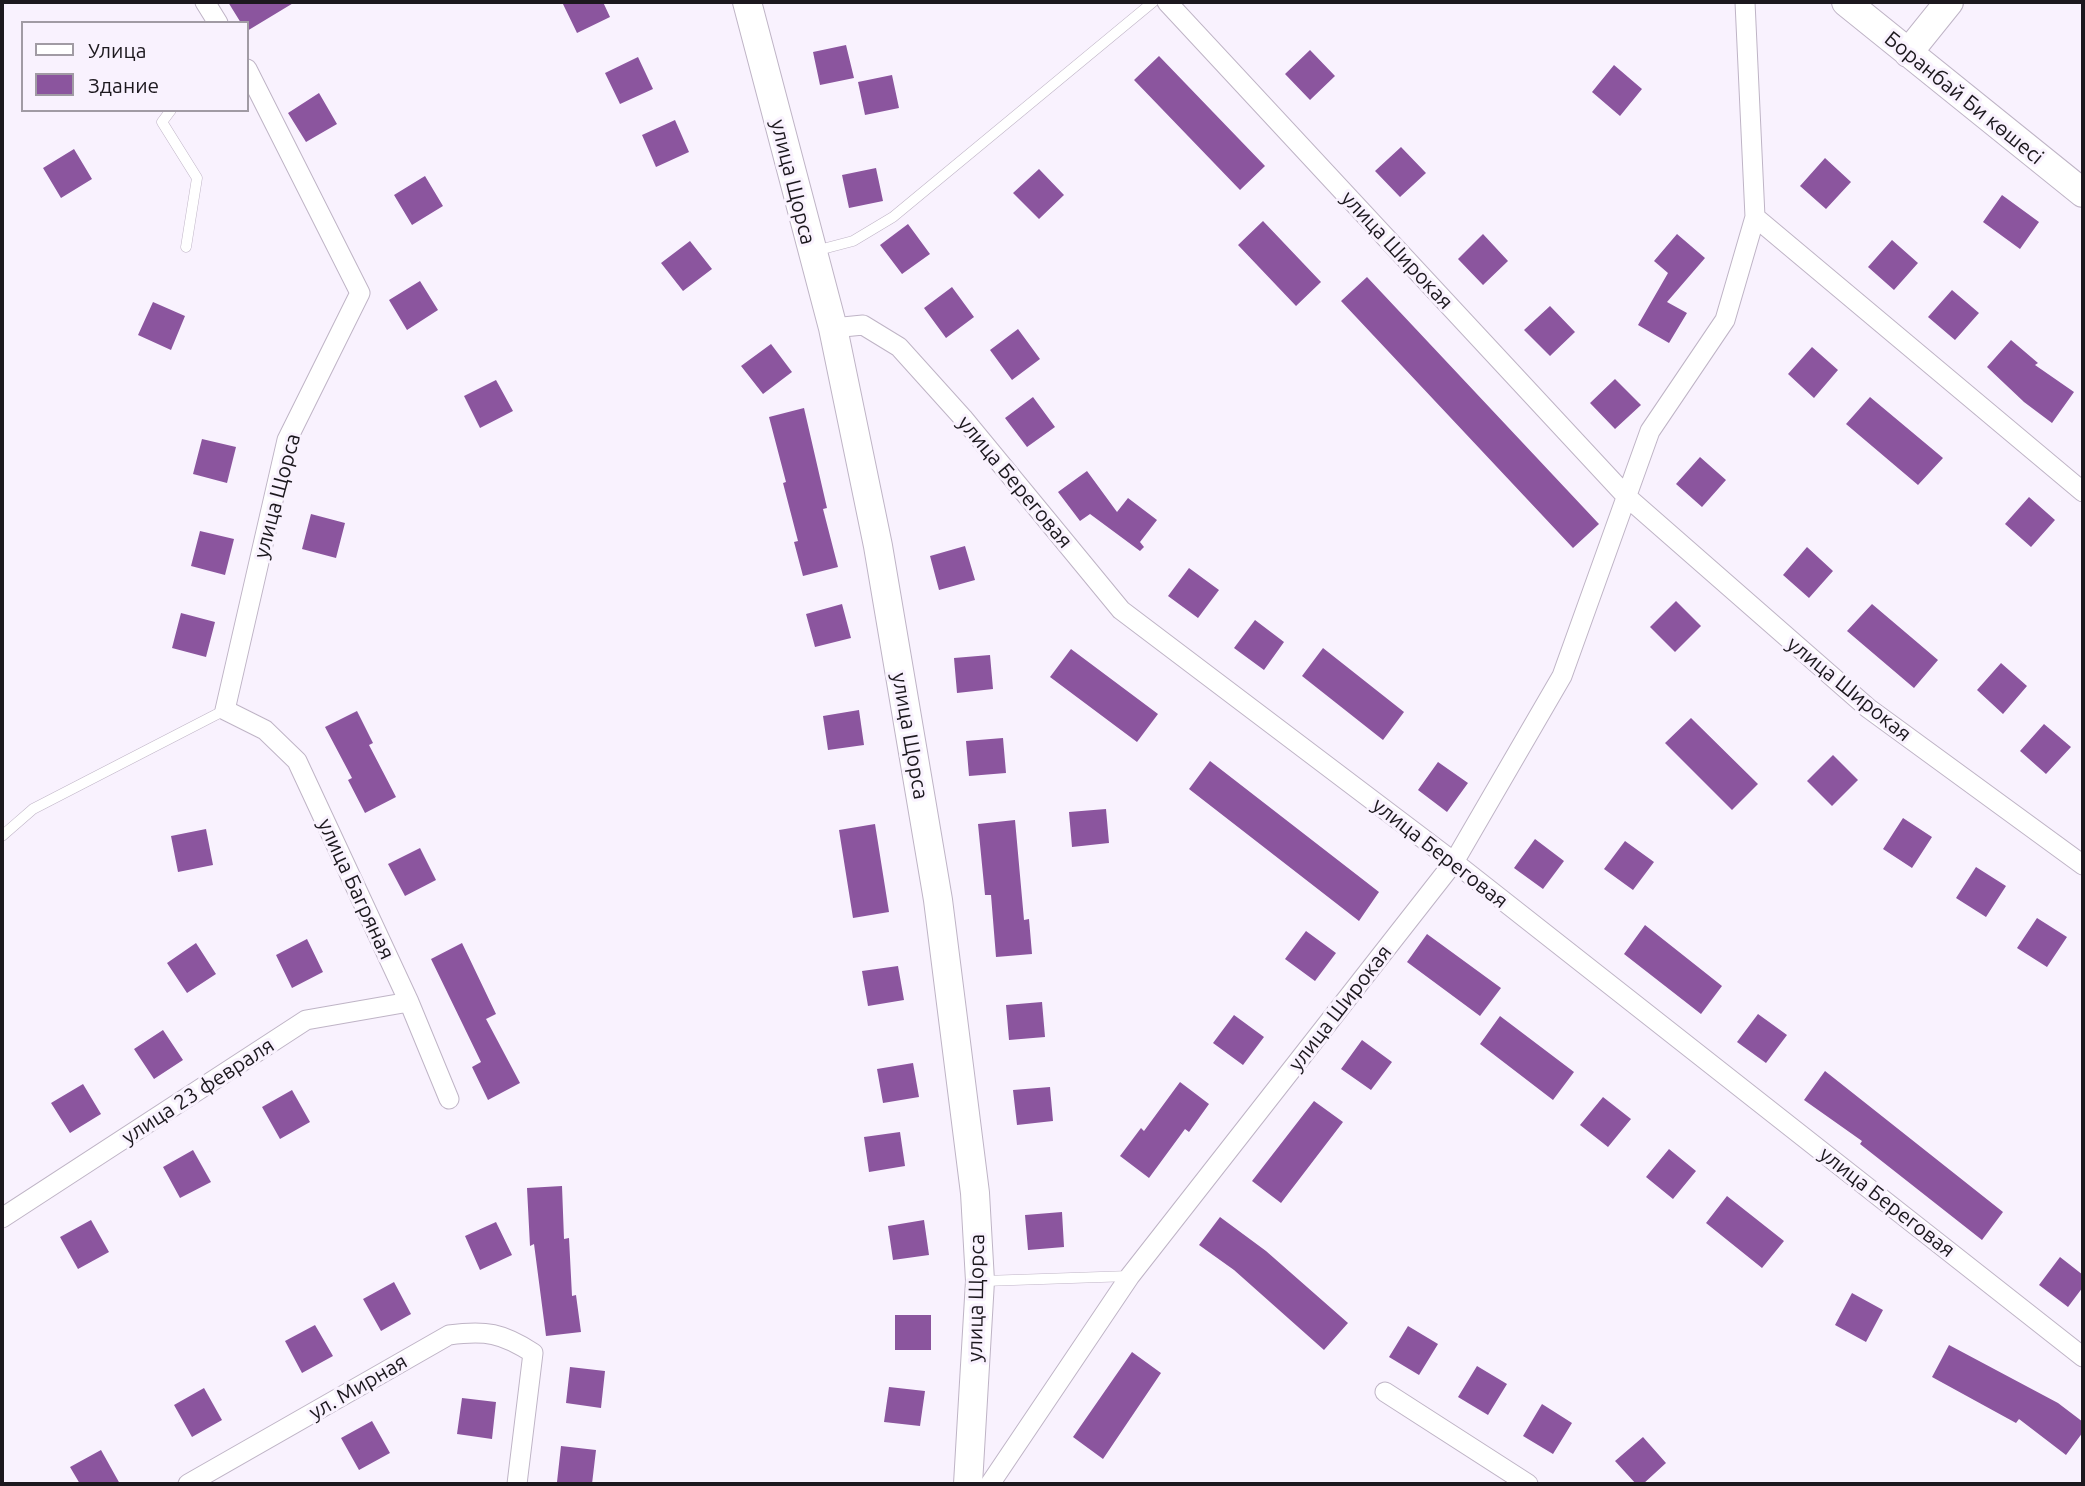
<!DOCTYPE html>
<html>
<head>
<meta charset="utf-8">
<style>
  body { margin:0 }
  #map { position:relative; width:2085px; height:1486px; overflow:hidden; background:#f9f2fe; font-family:Ubuntu,sans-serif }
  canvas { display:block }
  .frame { position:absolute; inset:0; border:4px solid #1c181e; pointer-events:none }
  .legend { position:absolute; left:21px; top:21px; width:228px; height:91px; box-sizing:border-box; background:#f9f2fe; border:2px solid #a19ba4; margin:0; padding:9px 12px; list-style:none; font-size:21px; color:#1c181e }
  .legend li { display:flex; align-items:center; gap:14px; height:35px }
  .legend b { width:35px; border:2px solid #a19ba4 }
</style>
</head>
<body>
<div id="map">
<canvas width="2085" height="1486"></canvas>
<div class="frame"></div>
<ul class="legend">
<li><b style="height:9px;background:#fff"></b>Улица</li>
<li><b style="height:19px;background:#8b559e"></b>Здание</li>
</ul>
</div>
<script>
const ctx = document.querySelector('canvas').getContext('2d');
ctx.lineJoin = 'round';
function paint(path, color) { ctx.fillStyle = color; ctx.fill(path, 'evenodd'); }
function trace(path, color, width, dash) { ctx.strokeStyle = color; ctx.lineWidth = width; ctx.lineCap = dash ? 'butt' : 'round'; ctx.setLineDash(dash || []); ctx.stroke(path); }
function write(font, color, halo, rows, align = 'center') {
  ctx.font = font + ' Ubuntu,sans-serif'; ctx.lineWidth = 6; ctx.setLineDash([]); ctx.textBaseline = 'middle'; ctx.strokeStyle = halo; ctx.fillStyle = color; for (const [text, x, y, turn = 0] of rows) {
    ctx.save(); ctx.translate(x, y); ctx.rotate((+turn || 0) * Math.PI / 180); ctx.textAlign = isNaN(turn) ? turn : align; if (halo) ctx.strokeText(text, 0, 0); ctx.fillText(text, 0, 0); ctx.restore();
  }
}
paint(new Path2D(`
  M228 2H295L247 31V23H241Z
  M562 2H603L610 17 577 33Z
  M846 45 854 78 820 85 813 52Z
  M1310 50 1335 76 1310 100 1285 74Z
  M1159 56 1265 166 1240 190 1134 80Z
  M638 57 653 89 620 104 605 73Z
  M1614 65 1642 89 1620 116 1592 92Z
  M892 75 899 108 865 115 858 82Z
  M319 93 337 124 306 142 288 113Z
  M675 120 689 152 656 167 642 135Z
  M1401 147 1426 173 1400 197 1375 171Z
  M74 149 92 179 61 198 43 168Z
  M1825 158 1851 182 1826 209 1800 186Z
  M876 168 883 201 849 208 842 175Z
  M1039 169 1064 195 1039 219 1013 193Z
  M425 176 443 206 412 225 394 195Z
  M2002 195 2039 222 2020 249 1983 222Z
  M1263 221 1321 282 1296 306 1238 245Z
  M908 224 930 254 902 274 880 245Z
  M1483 234 1508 261 1483 285 1458 259Z
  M1677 234 1705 258 1667 302 1687 313 1669 343 1638 325 1668 273 1654 261Z
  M1892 240 1918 263 1894 290 1868 267Z
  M690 241 712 269 683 291 661 263Z
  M1367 277 1599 524 1573 548 1341 301Z
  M420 281 438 310 407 330 389 300Z
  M952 287 974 317 946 338 924 308Z
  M1952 290 1979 313 1955 340 1928 317Z
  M153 302 185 316 171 350 138 335Z
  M1550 306 1575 332 1550 356 1524 330Z
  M1018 329 1040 359 1012 380 990 350Z
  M2011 340 2038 363 2035 365 2074 392 2052 423 2024 402 1987 367Z
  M771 344 792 372 763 394 741 366Z
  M1812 347 1838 370 1814 398 1788 374Z
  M1615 379 1641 405 1615 429 1590 403Z
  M496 380 513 411 480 428 464 396Z
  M1033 397 1055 427 1027 447 1005 418Z
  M1870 397 1943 458 1918 485 1846 424Z
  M804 408 827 508 823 509 838 567 803 576 794 542 798 541 783 483 786 482 769 417Z
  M202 439 236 447 227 483 193 474Z
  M1700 457 1726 480 1702 507 1676 484Z
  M1087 471 1117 512 1128 498 1157 520 1140 542 1144 547 1140 551 1090 514 1080 521 1058 492Z
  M2029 497 2055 520 2031 547 2005 524Z
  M311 514 345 523 336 558 302 549Z
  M200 531 234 539 225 575 191 566Z
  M965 546 975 580 939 590 930 556Z
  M1807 547 1833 571 1809 598 1783 575Z
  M1189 568 1219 590 1198 618 1168 596Z
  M1676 601 1701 626 1675 652 1650 627Z
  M842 604 851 638 815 647 806 614Z
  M1872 604 1938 660 1914 688 1847 631Z
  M181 613 215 622 206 657 172 648Z
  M1255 620 1284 642 1264 670 1234 648Z
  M1323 648 1404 712 1383 740 1302 676Z
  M1071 649 1158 714 1137 742 1050 677Z
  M990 655 993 689 957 693 954 658Z
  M2001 663 2027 686 2003 714 1977 690Z
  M859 710 864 745 828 750 823 716Z
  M357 711 373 743 369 745 396 797 365 813 348 780 352 778 325 727Z
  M1691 718 1758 784 1732 810 1665 743Z
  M2044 724 2071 747 2046 774 2020 751Z
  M1003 738 1006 773 969 776 966 741Z
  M1833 755 1858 780 1832 806 1807 781Z
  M1210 761 1379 892 1359 921 1189 789Z
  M1438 762 1468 783 1447 812 1418 790Z
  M1106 809 1109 843 1072 847 1069 812Z
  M1903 818 1932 837 1912 868 1883 849Z
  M1015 820 1024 920 1029 919 1032 954 996 957 991 895H985L978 824Z
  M875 824 889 912 853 918 839 830Z
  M206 829 213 865 178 872 171 836Z
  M1535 839 1564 861 1543 889 1514 868Z
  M1625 841 1654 862 1633 890 1604 869Z
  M420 848 436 880 405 896 388 864Z
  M1976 867 2006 886 1986 917 1956 898Z
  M2037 918 2067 937 2047 967 2017 948Z
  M1645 925 1722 986 1701 1014 1624 954Z
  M1306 931 1336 953 1315 981 1285 959Z
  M1427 934 1501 988 1480 1016 1407 962Z
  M307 939 323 972 292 988 276 955Z
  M196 943 216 974 187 993 167 963Z
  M462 943 496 1014 486 1019 520 1083 488 1100 472 1067 481 1062 431 959Z
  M898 966 904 1000 868 1006 862 971Z
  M1042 1002 1045 1037 1009 1040 1006 1005Z
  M1758 1014 1787 1035 1766 1063 1737 1042Z
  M1234 1015 1264 1037 1243 1065 1213 1043Z
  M1500 1016 1574 1072 1553 1100 1480 1044Z
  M163 1030 183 1060 154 1079 134 1049Z
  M1362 1040 1392 1062 1371 1090 1341 1069Z
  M913 1063 919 1097 883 1103 877 1069Z
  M1825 1071 2003 1212 1982 1240 1860 1144 1862 1141 1804 1100Z
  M1180 1082 1209 1104 1189 1132 1185 1129 1149 1178 1120 1156 1141 1128 1144 1131Z
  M83 1084 101 1114 70 1133 51 1103Z
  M1050 1087 1053 1121 1017 1125 1013 1090Z
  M292 1090 310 1122 280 1139 262 1107Z
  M1603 1097 1631 1119 1608 1147 1580 1125Z
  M1314 1101 1343 1122 1281 1203 1252 1181Z
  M900 1132 905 1166 869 1172 864 1137Z
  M1669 1149 1696 1171 1673 1199 1646 1177Z
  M193 1150 211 1182 180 1198 163 1167Z
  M562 1186 564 1239 569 1238 572 1296 576 1295 581 1332 546 1336 534 1244 530 1246 527 1188Z
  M1727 1196 1784 1241 1762 1268 1706 1223Z
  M1062 1212 1064 1247 1028 1250 1025 1215Z
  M1220 1217 1266 1251 1348 1323 1324 1350 1234 1270 1199 1245Z
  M91 1220 109 1252 78 1269 60 1237Z
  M924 1220 929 1255 893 1260 888 1226Z
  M496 1222 512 1255 480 1270 465 1236Z
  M2060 1257 2083 1275V1287L2068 1307 2039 1285Z
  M394 1282 411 1314 381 1331 363 1299Z
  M1852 1293 1883 1310 1866 1342 1835 1325Z
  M895 1315H931V1350H895Z
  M315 1325 333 1356 302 1373 285 1341Z
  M1408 1326 1438 1344 1419 1375 1389 1357Z
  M1949 1345 2058 1403 2083 1422V1432L2066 1455 2019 1419 2016 1423 1932 1377Z
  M1132 1352 1161 1373 1103 1459 1073 1437Z
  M1477 1366 1507 1384 1488 1415 1458 1397Z
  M570 1367 605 1371 601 1408 566 1403Z
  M889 1387 925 1391 920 1426 884 1422Z
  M204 1388 222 1420 192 1437 174 1405Z
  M462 1398 496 1402 492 1439 457 1434Z
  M1542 1404 1572 1423 1553 1454 1523 1436Z
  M372 1421 390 1453 359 1470 341 1438Z
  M1643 1437 1666 1463 1643 1484H1636L1615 1461Z
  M561 1446 596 1450 592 1484 557 1482Z
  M101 1450 120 1484H80L70 1467Z`), '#8b559e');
const lane = new Path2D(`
  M171 110 162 122 197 178 186 247
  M815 251 853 241 893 217 1153 2
  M2 836 33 809 225 710
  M984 1281 1130 1276`);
const street = new Path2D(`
  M205 2 218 23
  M1167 2 1627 497 1868 708 2083 865
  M247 69 360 293 287 440 225 710 265 730 297 761 409 1002 449 1099
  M1755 217 2083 492
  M833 328 863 325 899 347 963 418 1121 610 1454 862 2083 1357
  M2 1218 306 1020 409 1002
  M1385 1392 1528 1484
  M188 1484 449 1335C486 1330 502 1333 533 1353L517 1484
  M990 1484 1130 1276 1454 862 1562 676 1650 431 1725 320 1755 217 1745 2`);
const secondary = new Path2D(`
  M747 2 833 328 878 546 938 900 975 1193 980 1281 968 1484
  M1846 2 2083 193
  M1908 53 1949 2`);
trace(lane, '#bfb4c6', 11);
trace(street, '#bfb4c6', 21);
trace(secondary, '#bfb4c6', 30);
trace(lane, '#fff', 10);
trace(street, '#fff', 19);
trace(secondary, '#fff', 28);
write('21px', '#1c181e', '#f9f2fe', [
  ["Боранбай Би көшесі",1964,98,39],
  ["улица Щорса",793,182,76],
  ["улица Широкая",1397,250,47],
  ["улица Береговая",1015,482,50],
  ["улица Щорса",277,496,-75],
  ["улица Широкая",1849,689,39],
  ["улица Щорса",910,736,80],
  ["улица Береговая",1440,853,38],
  ["улица Багряная",356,889,65],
  ["улица Широкая",1340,1008,-52],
  ["улица 23 февраля",198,1091,-33],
  ["улица Береговая",1887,1202,38],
  ["улица Щорса",976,1298,-89],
  ["ул. Мирная",358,1387,-30]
]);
</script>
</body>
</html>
